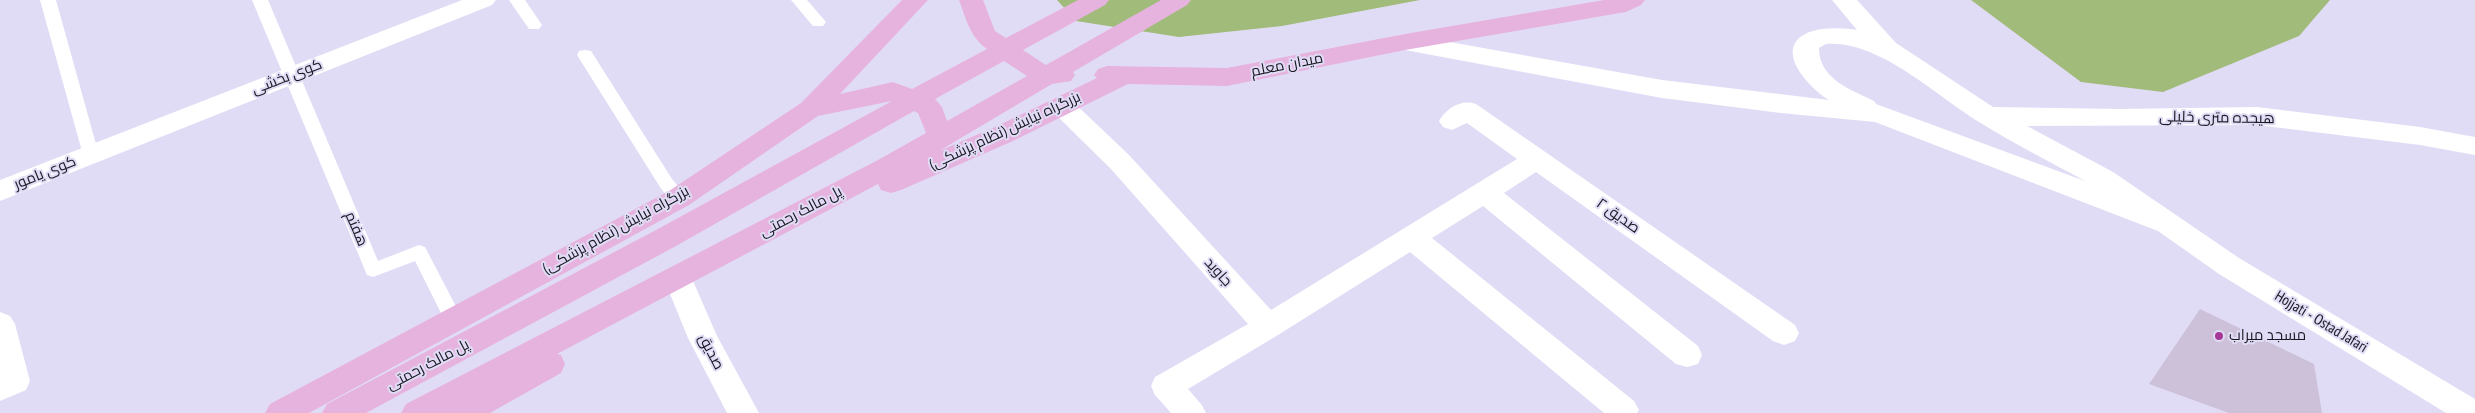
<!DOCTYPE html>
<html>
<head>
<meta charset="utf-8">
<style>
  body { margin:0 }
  canvas { display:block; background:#e1dcf6 }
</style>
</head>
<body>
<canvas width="2475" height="413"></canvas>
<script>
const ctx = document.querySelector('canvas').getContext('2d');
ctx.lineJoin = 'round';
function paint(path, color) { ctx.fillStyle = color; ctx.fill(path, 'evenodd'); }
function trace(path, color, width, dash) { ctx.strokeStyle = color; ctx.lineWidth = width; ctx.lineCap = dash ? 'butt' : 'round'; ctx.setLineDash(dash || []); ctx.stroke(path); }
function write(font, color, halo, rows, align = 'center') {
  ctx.font = font + ' "PT Sans Narrow",Cairo,sans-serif'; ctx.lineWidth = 4; ctx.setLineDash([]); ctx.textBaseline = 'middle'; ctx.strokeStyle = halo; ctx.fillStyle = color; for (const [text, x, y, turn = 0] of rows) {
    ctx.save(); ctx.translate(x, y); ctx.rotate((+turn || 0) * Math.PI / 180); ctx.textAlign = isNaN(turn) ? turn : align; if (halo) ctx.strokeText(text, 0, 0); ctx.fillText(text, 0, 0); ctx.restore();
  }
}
paint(new Path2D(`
  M1057 0H1420L1282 26 1179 37 1076 21Z
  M1971 0H2330L2299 36 2163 92 2081 82Z`), '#a1bb7a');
paint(new Path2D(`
  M2200 309 2314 364 2322 413H2229L2149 384Z`), '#cdc1da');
paint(new Path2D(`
  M40 0H56L99 155 97 159 91 161 85 159 83 155Z
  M252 0H268L378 261 419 245 425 247 462 318 460 323 453 325 446 323 415 261 373 277 367 275Z
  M509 0H525L542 25 539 29H529Z
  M791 0H807L826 22 823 26H813Z
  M585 50 591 51 672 179 688 198 685 203C673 206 667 196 660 187L577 55 579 51Z`), '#fff');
paint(new Path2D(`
  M462 0H496L492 5 0 201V180Z
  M1061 96 1070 99 1129 155 1271 310 1517 159 1467 123 1452 130 1443 127 1439 121C1447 108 1461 99 1476 104L1795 325 1799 333 1795 341 1784 345 1773 341 1536 172 1504 193 1698 346 1702 355 1698 364 1687 367 1676 364 1483 206 1432 238 1634 401 1639 410 1637 413H1604L1410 252 1278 335 1188 389 1201 404 1206 413H1171L1155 395 1151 386 1155 377 1248 324 1111 169 1052 111 1048 105 1052 99Z
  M683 278 693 281 717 336 759 413H727L688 338 668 289 673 281Z
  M0 312 10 316 15 324 30 381 26 390 0 401Z`), '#fff');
paint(new Path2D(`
  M1832 0H1857L1896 43 1993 107 2120 109 2257 107 2420 127 2475 137V155L2420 145 2257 125 2027 126 2113 172 2239 258 2475 399V413H2446L2219 274 2158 231 1875 122 1781 113 1662 98 1405 50 1396 48 1393 42 1396 36 1405 34 1662 80 1829 100C1814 91 1781 60 1797 40 1809 26 1841 27 1857 30ZM1826 44C1879 40 1935 95 1979 122 2013 143 2050 162 2085 181L1876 104 1874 101C1850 89 1819 79 1819 48Z`), '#fff');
paint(new Path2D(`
  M902 0H928L840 94 893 82 912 89 987 49C970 37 966 19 959 0H983L995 31 1006 38 1078 0H1109L1105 5 1023 50 1046 65 1161 0H1191L1187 5 1073 72 1075 75 1071 81 1052 84 939 151 995 127 1097 78 1094 75 1098 69 1107 66 1227 68 1405 34 1604 0H1645L1641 5 1626 12 1405 50 1227 86 1128 84 1013 141 901 190 891 193 881 190 878 184 557 354 561 355 565 364 561 373 490 413H401L406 404 878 160 926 133 918 113 914 111 676 246 366 413H322L327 404 656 230 892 101 818 116 689 205 309 413H265L270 404 669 191 801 103ZM1004 61 1027 76 947 121 942 107 935 99Z`), '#e6b3df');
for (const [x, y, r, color] of [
  [2219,336,5,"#a63897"]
]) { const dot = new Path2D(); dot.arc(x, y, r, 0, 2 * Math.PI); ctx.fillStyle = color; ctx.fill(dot); trace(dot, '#e1dcf6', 2); }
write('15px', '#191720', '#e1dcf6', [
  ["میدان معلم",1287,65,-11],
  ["کوی بخشی",287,77,-21],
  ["هیجده متری خلیلی",2217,118,1],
  ["بزرگراه نیایش (نظام پزشکی)",1005,131,-25],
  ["کوی یامور",45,173,-22],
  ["پل مالک رحمتی",801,212,-28],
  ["صدیق ۲",1618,216,35],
  ["هفتم",356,229,67],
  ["بزرگراه نیایش (نظام پزشکی)",616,230,-29],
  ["جاوید",1218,272,48],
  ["Hojjati - Ostad Jafari",2321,322,31],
  ["صدیق",711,352,63],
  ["پل مالک رحمتی",428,365,-28]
]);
write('15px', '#191720', '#e1dcf6', [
  ["مسجد میراب",2229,336]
], 'left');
</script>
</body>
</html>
